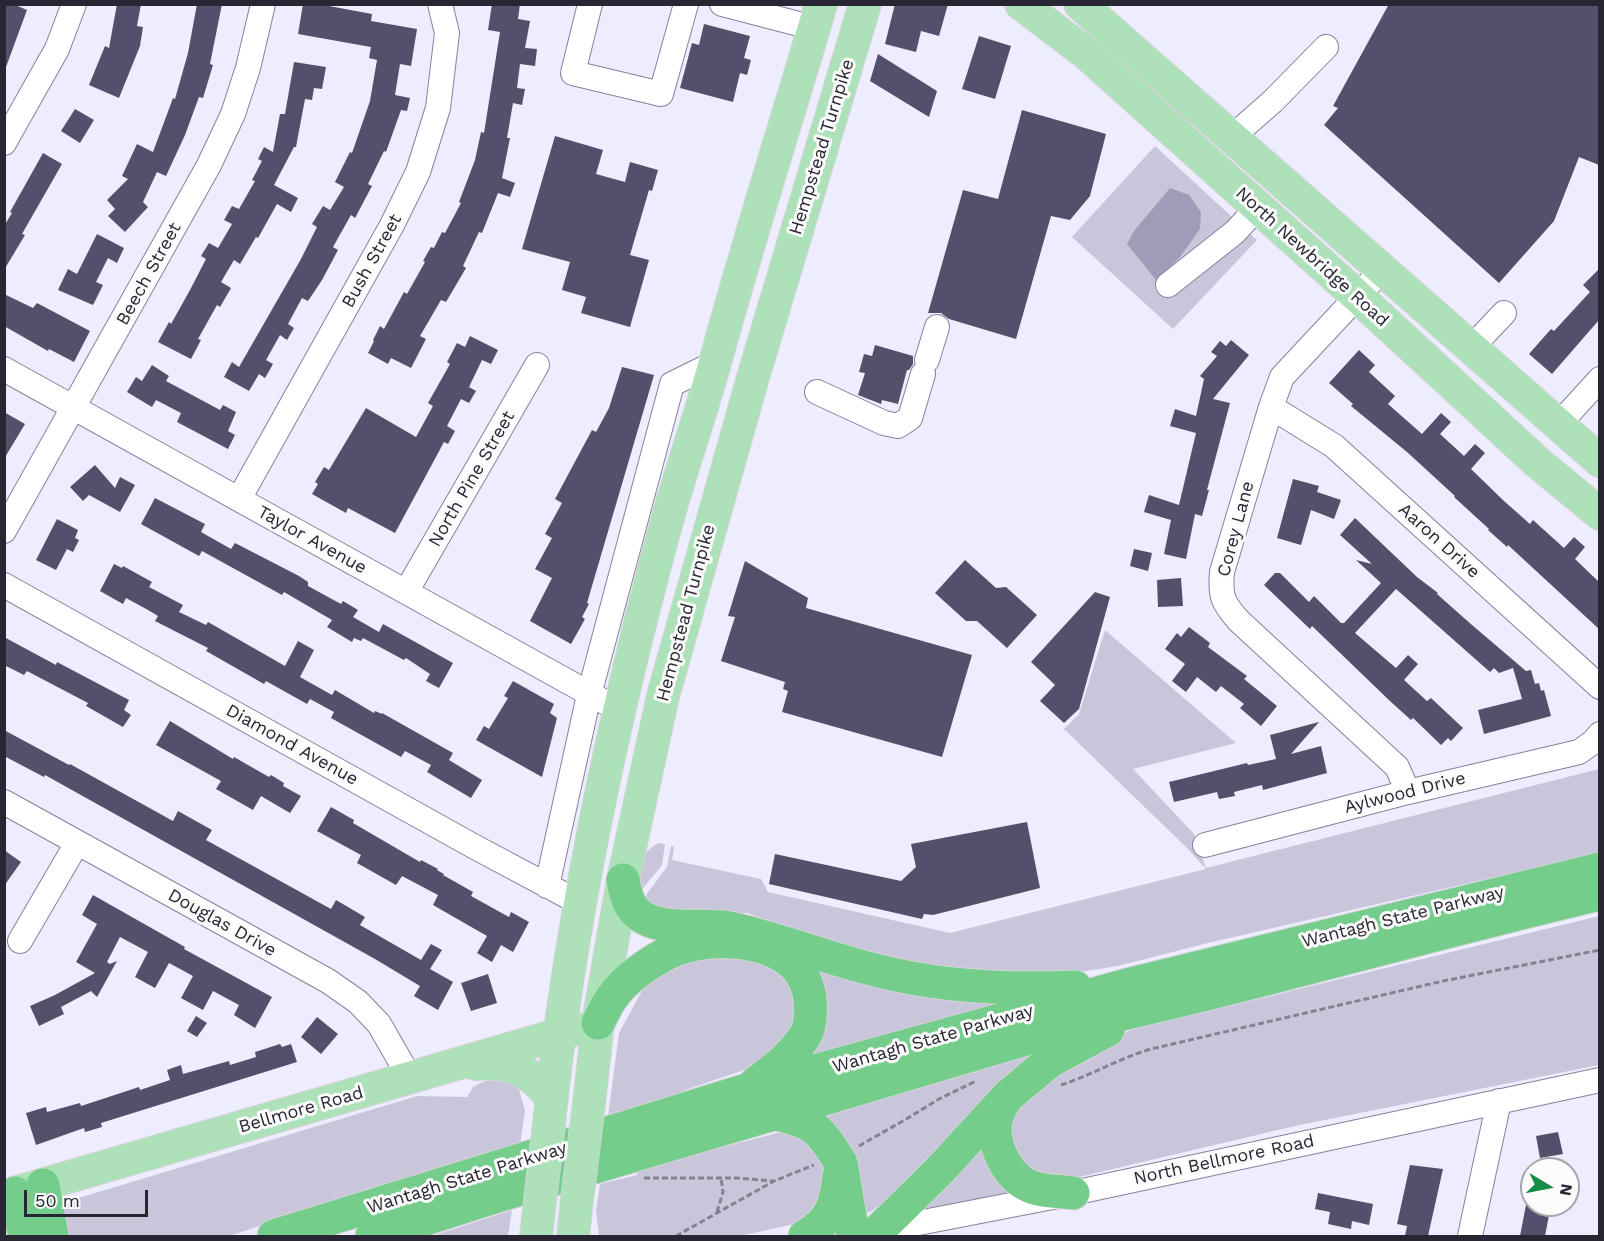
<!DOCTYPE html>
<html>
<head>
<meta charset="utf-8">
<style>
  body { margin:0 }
  #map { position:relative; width:1604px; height:1241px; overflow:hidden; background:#eeecff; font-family:"Work Sans",sans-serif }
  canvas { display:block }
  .frame { position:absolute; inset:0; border:6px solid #282632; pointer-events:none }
  .north { position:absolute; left:1520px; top:1157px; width:60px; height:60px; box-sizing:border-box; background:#fbfbfb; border:2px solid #a7a6ab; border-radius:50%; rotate:100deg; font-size:16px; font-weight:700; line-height:24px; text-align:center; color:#282632 }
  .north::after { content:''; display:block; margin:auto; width:21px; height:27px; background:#178c46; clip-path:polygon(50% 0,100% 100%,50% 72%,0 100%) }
  .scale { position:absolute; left:24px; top:1190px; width:124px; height:27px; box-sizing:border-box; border:3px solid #282632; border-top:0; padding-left:8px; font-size:18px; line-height:21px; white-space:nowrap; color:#282632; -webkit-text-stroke:4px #fbfbfb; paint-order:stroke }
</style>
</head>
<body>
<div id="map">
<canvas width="1604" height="1241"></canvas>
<div class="frame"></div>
<div class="north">N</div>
<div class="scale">50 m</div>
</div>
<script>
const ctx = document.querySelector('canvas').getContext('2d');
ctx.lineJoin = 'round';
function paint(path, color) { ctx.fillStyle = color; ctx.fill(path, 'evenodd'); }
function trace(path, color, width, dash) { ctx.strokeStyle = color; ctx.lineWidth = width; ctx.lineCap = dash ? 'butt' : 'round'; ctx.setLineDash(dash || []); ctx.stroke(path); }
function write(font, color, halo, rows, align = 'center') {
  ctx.font = font + ' "Work Sans",sans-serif'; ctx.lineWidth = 6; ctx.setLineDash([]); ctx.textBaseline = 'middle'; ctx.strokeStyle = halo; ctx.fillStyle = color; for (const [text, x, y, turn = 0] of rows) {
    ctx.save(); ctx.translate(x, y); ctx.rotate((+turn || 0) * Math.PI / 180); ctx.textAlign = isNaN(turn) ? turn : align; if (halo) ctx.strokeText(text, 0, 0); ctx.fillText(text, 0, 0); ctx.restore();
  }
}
paint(new Path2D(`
  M1155 146 1257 240 1173 329 1072 237Z
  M1105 630 1236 743 1133 769 1194 834 1206 868 1599 769V853L1208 943 1118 966 1041 978H977L853 955 748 913 682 912 646 906V895L667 867 671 846 674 847 672 860 761 879 768 892 950 933 1206 869 1186 847 1064 729 1079 714Z
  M659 843 665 844 662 865 640 892 634 890C639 871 639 852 659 843Z
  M1599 916V1065L1295 1126 1075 1178H1035L1008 1145 1016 1099 1089 1048 1131 1030Z
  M717 948 789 969 802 1028 759 1065 691 1088 607 1124 619 1033 650 976Z
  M812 966 994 1001 993 1005 987 1008 809 1064Z
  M1052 1043 923 1177 870 1212 859 1213 817 1116Z
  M487 1080 503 1081 518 1086 525 1110 519 1153 376 1188 229 1236H66C61 1220 57 1213 72 1200L417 1096 467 1097 473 1087Z
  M777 1133C812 1133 813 1143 833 1169L813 1220 740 1236H599L596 1211 600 1184 637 1175V1164L720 1148Z
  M984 1138 1013 1191 985 1199 926 1209 924 1206Z
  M512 1210 508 1236H432Z`), '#c9c6db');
paint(new Path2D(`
  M1170 188 1189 195 1201 212 1200 229 1180 257 1156 280 1127 244 1134 231Z`), '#a09cb8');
paint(new Path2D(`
  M7 4H13L27 10 6 67 4 12Z
  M117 4H141L137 26 143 27 140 46 119 98 89 85 105 46 109 48Z
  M197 4H222L210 64 213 65 203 98 199 97 185 135 166 176 157 172 143 202 148 207 125 232 108 216 115 209 107 200 128 179 122 176 137 144 153 152 173 98 175 99 188 53Z
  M303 4H329V6L372 14 371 21 417 29 411 66 400 64 395 95 410 98 407 111 401 110 386 152 384 151 368 184 372 186 355 218 351 215 333 247 338 250 322 280 308 301 302 298 288 324 294 328 287 340 280 335 266 360 273 364 265 378 259 374 249 391 224 377 232 362 239 367 301 259 317 227 312 224 323 206 330 210 344 187 335 182 350 152 352 153 370 101 377 60 369 58 371 47 298 34Z
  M492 4H520L518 19 530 21 525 48 537 49 535 66 520 64 517 88 525 89 522 105 513 103 507 138H510L502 178 515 183 510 197 498 193 482 233 479 232 463 266 466 268 446 302 441 300 420 336 426 339 411 368 391 358 388 364 368 353 374 341 373 340 380 326 384 329 404 292 407 294 425 262 423 261 431 247 434 248 442 232 445 233 461 203 459 202 475 160 481 132 484 133 500 32 488 30Z
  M895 4H948L939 36 921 31 916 52 885 44Z
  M1389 4H1599V165L1579 157 1554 221 1499 283 1324 125 1338 108 1333 106Z
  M704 24 750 36 744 58 751 60 747 75 740 73 733 102 680 88 692 43 699 45Z
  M979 36 1011 46 995 99 962 89Z
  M878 54 937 91 929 117 870 81Z
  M294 62 326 67 322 89 314 88 312 100 305 99 296 147H294L274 185 298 198 291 212 277 204 258 238 256 237 240 264 234 260 221 282 231 288 220 307 217 305 198 339 201 340 191 359 158 342 169 322 171 324 190 290 206 259 201 256 209 243 218 248 232 224 224 220 232 206 239 209 255 181 252 180 262 161 258 159 264 147 273 152 280 114H285Z
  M75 109 94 120 80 143 61 131Z
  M1022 110 1106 134 1090 196 1070 220 1051 216 1016 339 949 319 941 313H928L963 190 998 199Z
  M555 136 603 150 596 174 625 182 630 162 658 170 652 191 649 190 630 255 649 260 630 327 581 313 586 297 562 290 570 262 522 249Z
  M43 153 62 164 22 234 25 235 4 270V226L12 213 10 212Z
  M97 234 124 248 117 263 108 258 96 282 103 285 93 305 58 290 68 269 77 274Z
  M1599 269V320L1552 374 1529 354 1551 329 1554 331 1590 292 1583 285Z
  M4 294 33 308 37 303 90 331 74 362 49 349 48 351 4 326Z
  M470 336 498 350 491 364 482 360 469 387 476 391 469 403 461 399 447 426 455 431 448 444 444 442 395 533 348 508 346 513 312 494 318 484 315 482 324 467 329 470 366 408 416 437 433 406 428 403 450 364 447 362 457 343 465 347Z
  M1231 340 1249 355 1213 399 1230 403 1207 490H1209L1202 516 1195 514 1186 559 1164 554 1171 520 1144 512 1149 495 1179 505 1196 433 1170 426 1175 409 1196 416 1204 379 1200 376 1217 356 1211 352 1220 341 1226 346Z
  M875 345 913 356V364L909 370H907L898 404 882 400 881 404 858 395 865 373 859 372 864 354 872 356Z
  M1359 350 1375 365 1369 372 1395 396 1388 404 1422 434 1441 413 1451 422 1440 434 1464 456 1475 444 1485 453 1471 469 1504 501 1530 524 1533 520 1564 548 1574 537 1585 547 1575 559 1599 582V629L1508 545 1507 547 1488 530 1489 529 1454 497 1455 496 1407 452 1351 406 1353 404 1329 383Z
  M152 365 169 376 166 381 220 410 223 405 236 412 228 431 235 435 228 449 177 422 181 413 156 400 152 407 127 392 136 377 142 381Z
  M622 367 654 375 587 603 589 604 582 617 585 619 571 644 530 621 552 578 535 569 552 538 545 534 562 503 555 499 592 430 596 432 609 408Z
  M4 412 25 424 4 459Z
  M95 465 115 488 120 477 135 485 120 512 89 495 83 501 70 487Z
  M1293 479 1319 486 1317 492 1341 500 1334 519 1311 510 1301 545 1277 538Z
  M155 498 205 524 201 532 231 549 235 543 299 576 308 582V586L341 604 343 601 358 610 353 617 379 632 383 624 453 663 439 688 426 681 430 674 406 658 404 660 363 638 361 641 354 638 352 642 327 627 332 620 284 592 282 595 202 551 199 556 141 524Z
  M1355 518 1417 577 1438 593 1437 594 1472 625 1526 671 1531 670 1535 684 1539 683 1541 691 1544 690 1551 716 1484 734 1478 710 1522 699 1513 668 1499 673 1494 668 1490 672 1396 589 1355 633 1396 668 1408 655 1418 664 1404 680 1427 701 1431 698 1463 728 1451 741 1448 738 1441 745 1413 718 1411 720 1391 702 1312 626 1310 629 1264 585 1275 573H1280L1309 602 1314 596 1341 623H1344L1381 583 1356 560 1372 564 1340 535Z
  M57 519 78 530 75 538 79 540 73 552 67 549 56 570 36 560Z
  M1134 549 1152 553 1148 571 1130 566Z
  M965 560 996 588 1006 587 1037 615 1007 648 977 621H966L935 593Z
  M745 561 808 598 806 608 972 655 942 757 782 712 788 691 783 689 785 682 721 661 735 617 728 616Z
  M114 564 122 568 123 566 152 582 149 587 183 605 179 612 206 625 208 622 285 666 298 641 314 650 300 677 332 695 335 690 374 713 375 711 382 714V713L453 753 449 760 482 780 471 798 427 772 431 765 405 751 401 757 331 718 334 712 310 699 307 704 266 681 264 684 206 651 208 648 155 621 158 616 148 610 126 598 123 604 100 591Z
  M1181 578 1183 606 1158 607 1157 580Z
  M1095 592 1110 597 1079 709 1064 723 1040 701 1055 685 1031 662Z
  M1189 627 1210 643 1208 647 1247 676 1244 679 1277 706 1261 726 1240 708 1244 704 1221 686 1216 692 1197 677 1186 692 1172 681 1185 664 1165 649 1177 633 1181 637Z
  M4 637 56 665 57 662 129 700 124 710 131 715 123 727 86 706 88 703 27 671 24 675 4 665Z
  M513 681 554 704 550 713 557 718 542 777 476 740 484 726 489 729 508 698 504 696Z
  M170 721 233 759 234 757 269 777 271 775 284 783 283 786 301 796 290 813 261 796 253 810 216 789 221 781 156 745Z
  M1319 722 1291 754 1321 746 1327 773 1263 790 1262 785 1234 792 1235 796 1219 799 1217 792 1174 802 1169 782 1247 763 1248 765 1276 759 1270 735Z
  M4 730 69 765 70 764 173 821 178 811 212 830 206 840 331 909 336 900 365 917 360 925 421 960 431 944 442 950 430 969 453 982 438 1010 414 996 420 986 375 959 45 775 44 777 4 756Z
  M331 807 354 820 353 823 420 862 421 860 438 869 437 870 444 874 443 875 473 892 471 896 509 917 511 912 529 922 513 952 501 945 492 962 477 953 487 936 433 905 438 895 402 876 396 885 357 863 361 855 317 831Z
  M1027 822 1040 888 933 915 924 914 922 919 769 884 775 854 901 881 916 867 911 844Z
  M4 850 21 862 4 886Z
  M93 895 185 947 184 949 272 997 255 1028 234 1015 239 1005 213 991 203 1010 181 998 193 976 169 963 155 988 135 977 148 952 120 937 107 962 110 964 117 961 97 997 91 991 61 1007 64 1014 39 1026 30 1006 55 995 95 973 76 962 97 924 82 915Z
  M488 974 497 1003 471 1011 461 983Z
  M196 1016 207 1023 197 1037 187 1031Z
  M317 1017 338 1034 321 1054 301 1037Z
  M280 1044 282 1047 291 1044 297 1062 101 1123 102 1127 85 1132 84 1128 36 1145 26 1113 46 1107 47 1112 80 1103 81 1106 139 1087 140 1090 170 1080 167 1070 181 1065 183 1074 229 1061 230 1065 256 1057 255 1052Z
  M1558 1132 1563 1154 1540 1158 1536 1136Z
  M1410 1165 1443 1169 1428 1236H1405L1407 1226 1397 1224Z
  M1318 1193 1373 1204 1369 1225 1352 1221 1351 1229 1328 1224 1330 1212 1315 1209Z
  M1526 1205H1551L1545 1236H1520Z`), '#54506b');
const minor = new Path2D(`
  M590 4 573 73 661 94 686 4
  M722 4 814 28
  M1232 137 1273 101 1326 47
  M4 143 57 49 74 4
  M1382 270 1282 377 1271 407 1222 572C1220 596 1222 602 1239 621L1397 767 1408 792
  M1168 285 1235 232 1258 207
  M1471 348 1504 313
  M927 360 937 327
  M4 369 619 710
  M817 392 884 423 898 426 910 418 923 374
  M1271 407 1334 446 1600 687
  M1558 425 1600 379
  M239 499 392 225 418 172 438 108 447 33 440 4
  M4 531 209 165 233 114 248 68 263 4
  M4 585 475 847 580 903
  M406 592 537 365
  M4 802 328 981 358 1002 379 1024 410 1078
  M1205 845 1408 792 1579 752 1593 742 1600 734
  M547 886 589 695 672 384 715 363
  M20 941 77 843
  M877 1231 1073 1193 1600 1080
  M1470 1236 1499 1101`);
const major = new Path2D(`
  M1021 4 1087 54 1357 296 1537 462 1600 514
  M1080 4 1600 461
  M475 1064C511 1061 530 1070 552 1099
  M589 1103 598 1023 623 880 663 696 754 374 865 4
  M550 1114C571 916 613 720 665 528 681 469 702 411 718 352 750 235 787 120 821 4
  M17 1192 577 1029
  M536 1236 539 1210
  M573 1236 577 1200`);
const highway = new Path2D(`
  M623 880C626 896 629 910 644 918 670 932 703 923 730 928 780 939 827 958 875 970 940 987 1008 990 1075 987
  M598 1023C603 1014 607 1003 614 995 625 979 650 962 668 953 713 931 805 938 810 1000 811 1012 811 1026 805 1036 792 1056 774 1069 756 1083
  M1005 1100C1000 1108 996 1116 995 1126 994 1147 1007 1175 1027 1185 1040 1192 1058 1191 1073 1193
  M773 1113C814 1123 818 1126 841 1163L853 1235
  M43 1185 52 1236
  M15 1193 25 1236
  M879 1230 939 1171 1008 1096 1050 1061 1108 1030
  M274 1236 753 1088 1131 984 1600 869
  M372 1236 497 1196 1073 1025C1250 987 1424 935 1600 894
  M805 1236C831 1221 836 1205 839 1176`);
trace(minor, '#85819e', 26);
trace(major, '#d4d4d6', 34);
trace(highway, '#d4d4d6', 35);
trace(new Path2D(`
  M1061 1085C1092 1075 1120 1058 1151 1049L1443 981 1600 950
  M859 1146 908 1118 939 1099 976 1081
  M644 1178H738L773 1181
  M717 1212 723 1192 721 1178
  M676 1236 774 1181 814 1165`), '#858392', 3, [6, 3]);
trace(minor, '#fff', 24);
trace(major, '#ace1b9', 32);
trace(highway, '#74cd8b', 33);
const majorBridge = new Path2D(`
  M577 1200 589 1103
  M539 1210 550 1114`);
trace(majorBridge, '#d4d4d6', 34, []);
trace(majorBridge, '#ace1b9', 32);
write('18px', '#282632', '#fbfbfb', [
  ["Hempstead Turnpike",822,147,-73],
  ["North Newbridge Road",1312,257,42],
  ["Bush Street",372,261,-61],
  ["Beech Street",149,274,-61],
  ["North Pine Street",472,479,-60],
  ["Corey Lane",1236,529,-75],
  ["Taylor Avenue",312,540,29],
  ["Aaron Drive",1439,541,42],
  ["Hempstead Turnpike",686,613,-75],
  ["Diamond Avenue",292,745,29],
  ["Aylwood Drive",1405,793,-14],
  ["Wantagh State Parkway",1403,917,-14],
  ["Douglas Drive",222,923,29],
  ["Wantagh State Parkway",933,1039,-16],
  ["Bellmore Road",301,1110,-16],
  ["North Bellmore Road",1224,1160,-12],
  ["Wantagh State Parkway",467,1178,-17]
]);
</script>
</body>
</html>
